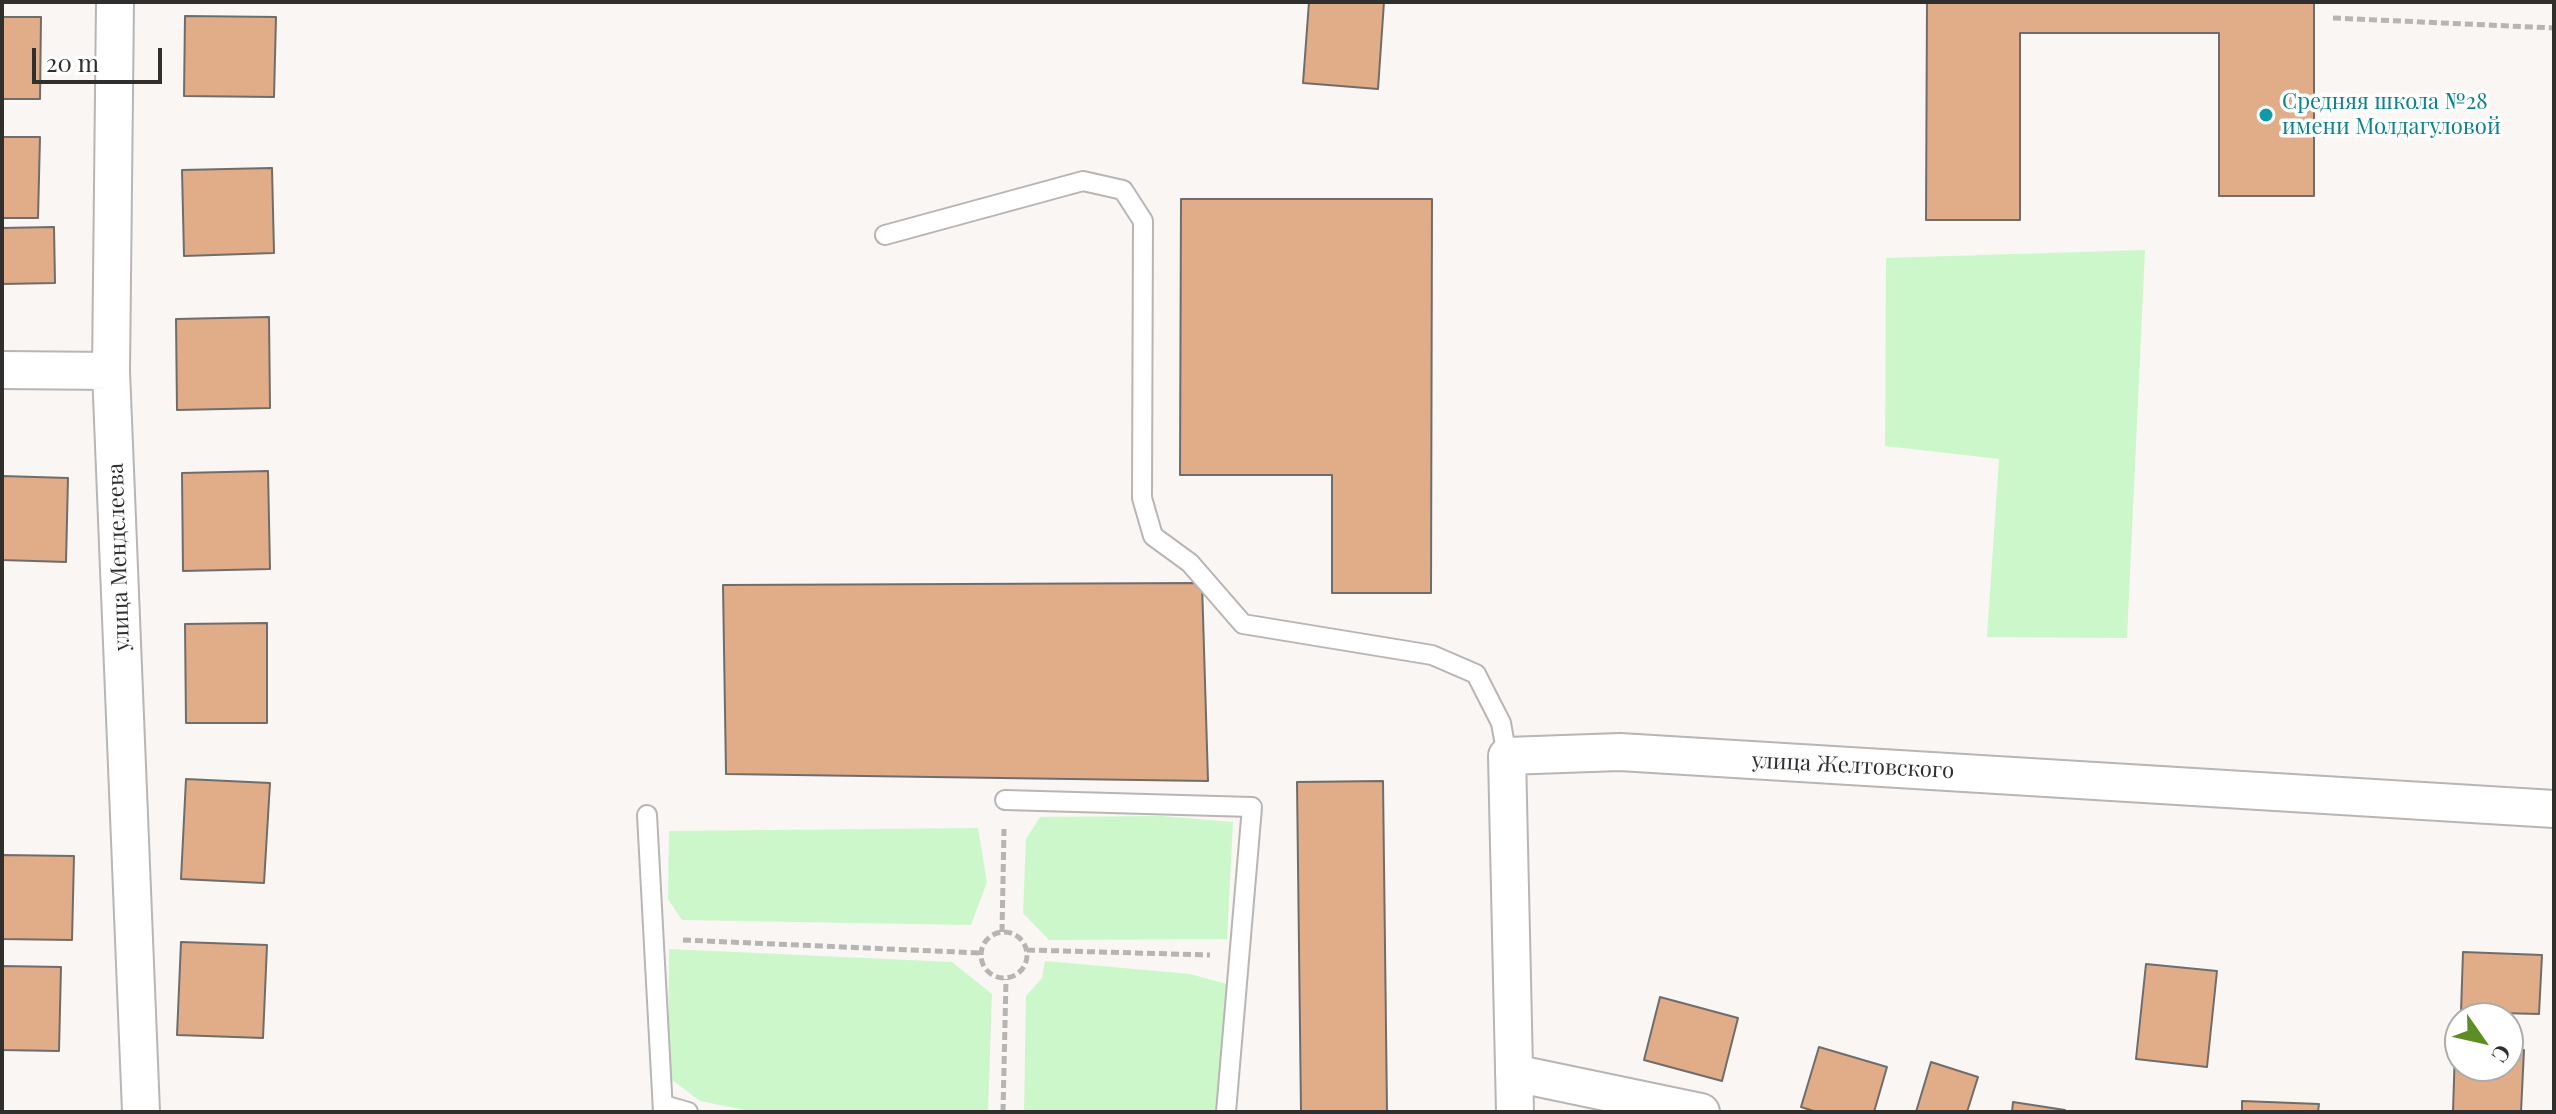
<!DOCTYPE html>
<html>
<head>
<meta charset="utf-8">
<style>
  body { margin:0 }
  #map { position:relative; width:2556px; height:1114px; overflow:hidden; background:#f9f6f4; font-family:"Playfair Display",serif }
  canvas { display:block }
  .frame { position:absolute; inset:0; border:4px solid #302f2e; pointer-events:none }
  .north { position:absolute; left:2444px; top:1002px; width:80px; height:80px; box-sizing:border-box; background:#fff; border:2px solid #acacab; border-radius:50%; rotate:124deg; font-size:22px; font-weight:700; line-height:32px; text-align:center; color:#302f2e }
  .north::after { content:''; display:block; margin:auto; width:28px; height:36px; background:#5d8e25; clip-path:polygon(50% 0,100% 100%,50% 72%,0 100%) }
  .scale { position:absolute; left:32px; top:48px; width:130px; height:36px; box-sizing:border-box; border:4px solid #302f2e; border-top:0; padding-left:10px; font-size:24px; line-height:28px; white-space:nowrap; color:#302f2e; -webkit-text-stroke:6px #fff; paint-order:stroke }
</style>
</head>
<body>
<div id="map">
<canvas width="2556" height="1114"></canvas>
<div class="frame"></div>
<div class="north">С</div>
<div class="scale">20 m</div>
</div>
<script>
const ctx = document.querySelector('canvas').getContext('2d');
ctx.lineJoin = 'round';
function paint(path, color) { ctx.fillStyle = color; ctx.fill(path, 'evenodd'); }
function trace(path, color, width, dash) { ctx.strokeStyle = color; ctx.lineWidth = width; ctx.lineCap = dash ? 'butt' : 'round'; ctx.setLineDash(dash || []); ctx.stroke(path); }
function write(font, color, halo, rows, align = 'center') {
  ctx.font = font + ' "Playfair Display",serif'; ctx.lineWidth = 7; ctx.setLineDash([]); ctx.textBaseline = 'middle'; ctx.strokeStyle = halo; ctx.fillStyle = color; for (const [text, x, y, turn = 0] of rows) {
    ctx.save(); ctx.translate(x, y); ctx.rotate((+turn || 0) * Math.PI / 180); ctx.textAlign = isNaN(turn) ? turn : align; if (halo) ctx.strokeText(text, 0, 0); ctx.fillText(text, 0, 0); ctx.restore();
  }
}
paint(new Path2D(`
  M2145 250 2127 638 1987 637 1999 459 1885 446 1886 258Z
  M1161 816 1233 822 1227 939 1049 940 1023 913 1026 839 1040 817Z
  M978 828 987 882 971 925 682 920 668 899 669 831Z
  M669 949 952 962 992 994 988 1112H755L700 1101 668 1077Z
  M1045 961 1190 974 1234 986 1221 1112H1024L1026 996 1042 978Z`), '#ccf7cb');
const building = new Path2D(`
  M1309 2H1384L1378 89 1303 83Z
  M1927 2H2314V196H2219V33H2020V220H1926Z
  M185 16 276 17 274 97 184 96Z
  M2 17H41L40 99H2Z
  M2 137H40L38 218H2Z
  M272 168 274 253 184 256 182 170Z
  M1181 199H1432L1431 593H1332V475H1180Z
  M54 227 55 283 2 284V228Z
  M269 317 270 408 177 410 176 319Z
  M268 471 270 569 183 571 182 473Z
  M2 476 68 478 66 562 2 560Z
  M1202 583 1208 781 726 774 723 585Z
  M267 623V723H186L185 624Z
  M186 779 270 783 264 883 181 879Z
  M1383 781 1387 1112H1301L1297 782Z
  M2 855 74 856 72 940 2 939Z
  M181 942 267 945 263 1038 177 1035Z
  M2463 952 2542 955 2539 1014 2461 1012Z
  M2146 964 2217 971 2207 1067 2136 1059Z
  M2 966 61 967 59 1051 2 1050Z
  M1660 997 1738 1018 1722 1081 1644 1060Z
  M1819 1047 1887 1067 1874 1112H1817L1801 1107Z
  M2455 1048H2460V1066H2508V1050H2524L2521 1112H2453Z
  M1931 1062 1978 1077 1967 1112H1916Z
  M2242 1101 2319 1104 2318 1112H2242Z
  M2013 1102 2065 1110V1112H2012Z`);
paint(building, '#e0ad88');
trace(building, '#6f6d6b', 2);
const lane = new Path2D(`
  M885 235 1083 181 1123 190 1143 221 1142 498 1153 536 1190 563 1243 624 1432 655 1476 674 1501 723 1507 756
  M1005 800 1252 807 1226 1112
  M647 815 663 1112
  M664 1105 688 1112`);
const street = new Path2D(`
  M115 2 111 371 141 1112
  M2 370 111 371
  M1514 1073 1701 1112
  M1515 1112 1507 756 1620 752 2554 809`);
trace(lane, '#b8b5b3', 22);
trace(street, '#b8b5b3', 40);
trace(new Path2D(`
  M2333 18 2554 28
  M981 955a23 23 0 1 1 46 0a23 23 0 1 1-46 0Z
  M1002 932 1004 829
  M683 940 981 953
  M1027 950 1210 955
  M1003 1112 1006 979`), '#b7b5b3', 5, [8, 4]);
trace(lane, '#fff', 18);
trace(street, '#fff', 36);
for (const [x, y, r, color] of [
  [2266,115,8,"#0f9aa8"]
]) { const dot = new Path2D(); dot.arc(x, y, r, 0, 2 * Math.PI); ctx.fillStyle = color; ctx.fill(dot); trace(dot, '#fff', 3); }
write('22px', '#0d838f', '#fff', [
  ["Средняя школа №28",2282,102],
  ["имени Молдагуловой",2282,127]
], 'left');
write('22px', '#302f2e', '#fff', [
  ["улица Менделеева",119,557,-92],
  ["улица Желтовского",1853,766,3]
]);
</script>
</body>
</html>
